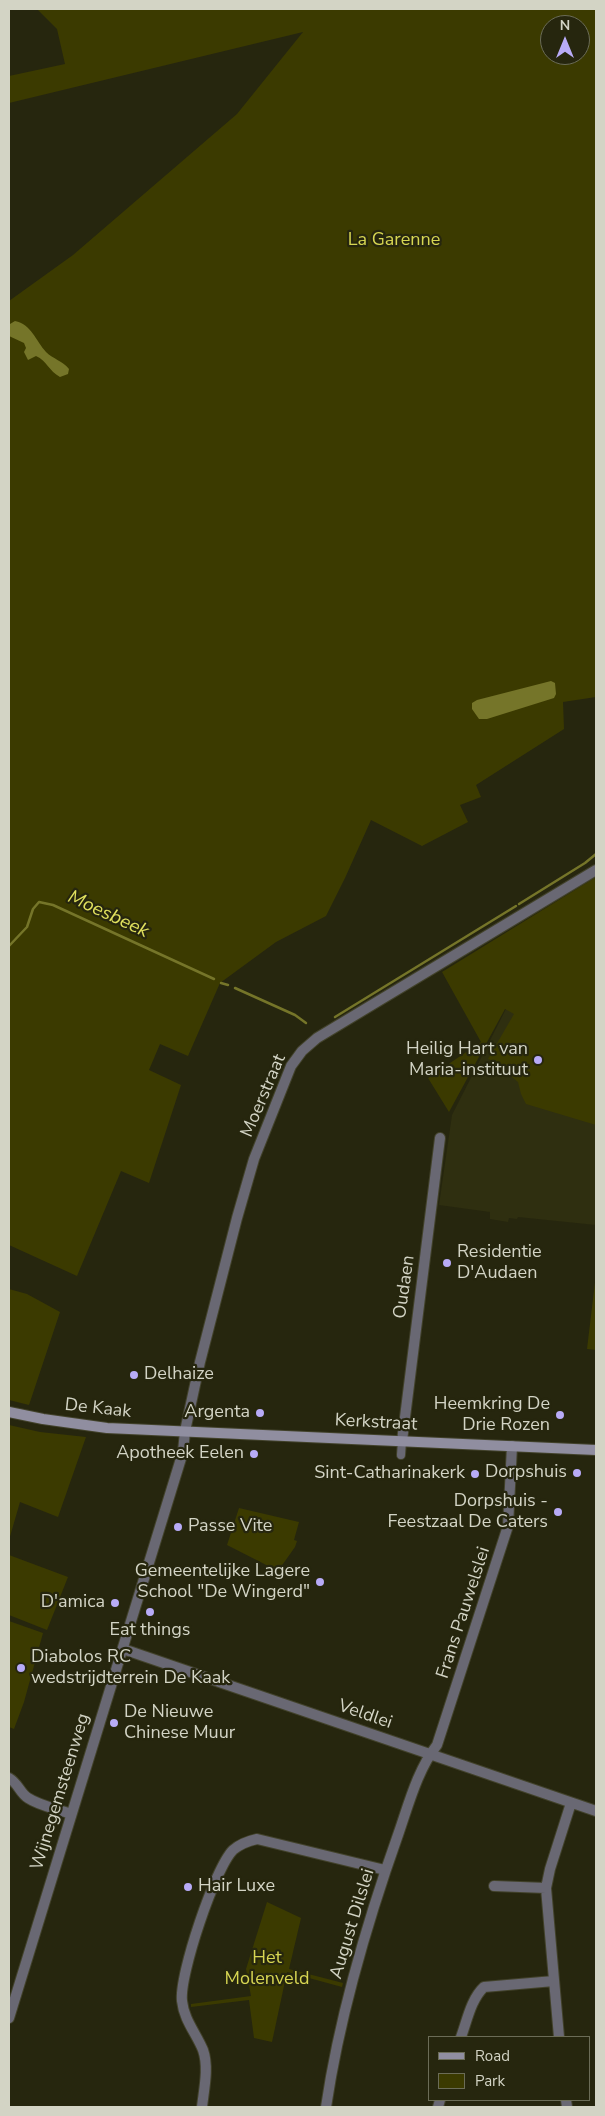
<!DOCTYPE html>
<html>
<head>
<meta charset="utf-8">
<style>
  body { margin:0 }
  #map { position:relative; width:605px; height:2116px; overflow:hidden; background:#26260e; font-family:"Nunito Sans",sans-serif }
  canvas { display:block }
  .frame { position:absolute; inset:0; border:10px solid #d3d4c5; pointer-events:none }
  .legend { position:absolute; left:428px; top:2036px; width:162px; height:65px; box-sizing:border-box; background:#26260e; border:1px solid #6b6c57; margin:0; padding:6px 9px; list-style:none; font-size:15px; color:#d3d4c5 }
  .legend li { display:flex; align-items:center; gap:10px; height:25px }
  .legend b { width:25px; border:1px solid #6b6c57 }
  .north { position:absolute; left:540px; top:15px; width:50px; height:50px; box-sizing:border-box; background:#26260e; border:1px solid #6b6c57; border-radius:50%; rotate:0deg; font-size:14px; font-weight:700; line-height:20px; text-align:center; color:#d3d4c5 }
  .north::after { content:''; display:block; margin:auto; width:18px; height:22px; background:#b8abf7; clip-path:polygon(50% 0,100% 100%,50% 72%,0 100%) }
</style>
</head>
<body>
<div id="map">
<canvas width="605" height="2116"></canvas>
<div class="frame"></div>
<ul class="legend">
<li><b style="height:6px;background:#908ea0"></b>Road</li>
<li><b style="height:14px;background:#3b3a00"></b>Park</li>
</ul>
<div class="north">N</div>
</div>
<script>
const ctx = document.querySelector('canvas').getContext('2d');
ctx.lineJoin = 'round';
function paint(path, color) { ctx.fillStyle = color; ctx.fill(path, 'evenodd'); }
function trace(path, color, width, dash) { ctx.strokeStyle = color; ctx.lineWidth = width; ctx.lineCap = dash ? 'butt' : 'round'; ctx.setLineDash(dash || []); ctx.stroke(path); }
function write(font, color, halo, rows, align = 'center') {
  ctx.font = font + ' "Nunito Sans",sans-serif'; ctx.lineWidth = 4.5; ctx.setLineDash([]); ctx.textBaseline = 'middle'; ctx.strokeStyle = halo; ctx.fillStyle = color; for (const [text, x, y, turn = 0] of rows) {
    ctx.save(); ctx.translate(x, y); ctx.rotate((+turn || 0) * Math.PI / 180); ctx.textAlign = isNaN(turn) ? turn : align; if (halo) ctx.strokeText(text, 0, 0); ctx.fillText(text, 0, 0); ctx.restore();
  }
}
paint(new Path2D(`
  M596 951V1225L518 1217 517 1219 509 1218 508 1222 490 1219V1212L439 1205 452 1115 508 1005Z`), '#2f2f10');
paint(new Path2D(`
  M37 9H596V697L563 702 564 729 476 785 481 797 460 805 468 822 422 846 371 820 345 878 326 916 276 942 220 983 188 1056 160 1044 149 1070 181 1085 149 1183 121 1171 77 1276 9 1245V301L73 255 237 114 303 32 9 103V76L65 64 57 29ZM550 25H580V55H550Z
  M596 877V1125L526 1104 521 1094 518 1082 493 1061 488 1059 514 1014 505 1009 449 1112 428 1078 481 1042 442 972Z
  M596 1274V1350L587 1349Z
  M9 1289 27 1294 60 1312 29 1405 9 1400Z
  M9 1425 40 1432 86 1437 58 1517 20 1502 9 1540Z
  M239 1508 299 1522 294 1540 297 1541 295 1547 278 1571 227 1545Z
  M9 1555 68 1577 47 1630 9 1615Z
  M9 1621 43 1633 24 1702 14 1729 9 1727Z
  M267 1902 301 1918 289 1969 343 1983 342 1987 287 1972 272 2042 254 2038 249 2000 191 2007V2004L251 1996 246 1969Z`), '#3b3a00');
paint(new Path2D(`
  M15 321C31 324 36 341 46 352 53 359 63 361 69 369L68 374 60 377C49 371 47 361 36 356L28 360 24 352 26 348 24 343 9 336 10 324Z
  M551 681 555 683 556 694 554 698 487 719H479L472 709V703L477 700Z`), '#757529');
trace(new Path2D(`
  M519 904 585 863 596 854
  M9 946 27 927 33 909 39 902 53 905 214 979
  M221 983 228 985
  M235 988 295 1015 306 1023
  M335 1017 516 906`), '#757529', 2.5);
const pedestrian = new Path2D(`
  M401 1455 402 1441`);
const minor = new Path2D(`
  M185 1431 200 1362 237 1218 254 1159 291 1066 302 1051 317 1038 380 1000 596 870
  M402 1441 440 1138
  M123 1649 596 1811
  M9 1778C18 1783 20 1793 28 1798 40 1806 58 1809 71 1814
  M494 1886 546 1888
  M461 2037C467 2021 471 1999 484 1987L554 1981
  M559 2037 546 1888 550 1869 571 1803
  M566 2100 567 2107
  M202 2107C204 2089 209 2067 203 2050 196 2033 184 2020 182 2001 179 1975 215 1868 233 1850 240 1844 248 1841 257 1839L385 1870
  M326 2107C340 2013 367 1922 399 1832 409 1803 418 1769 437 1745L508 1526 512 1446
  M438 2107 440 2100`);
const tertiary = new Path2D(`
  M9 2018 183 1452 185 1431`);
const secondary = new Path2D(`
  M9 1412 43 1419 107 1428 596 1450`);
trace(pedestrian, '#42422b', 10);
trace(minor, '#42422b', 12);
trace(tertiary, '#42422b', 12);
trace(secondary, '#42422b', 12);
trace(pedestrian, '#696873', 8);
trace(minor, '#696873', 10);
trace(tertiary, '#696873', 10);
trace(secondary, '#908ea0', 10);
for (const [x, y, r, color] of [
  [538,1060,5,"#b8abf7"],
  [447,1263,5,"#b8abf7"],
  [134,1375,5,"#b8abf7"],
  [260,1413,5,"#b8abf7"],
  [560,1415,5,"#b8abf7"],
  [254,1454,5,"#b8abf7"],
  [577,1473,5,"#b8abf7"],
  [475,1474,5,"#b8abf7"],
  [558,1512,5,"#b8abf7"],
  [178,1527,5,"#b8abf7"],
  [320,1582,5,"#b8abf7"],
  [115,1603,5,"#b8abf7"],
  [150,1612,5,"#b8abf7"],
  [21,1668,5,"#b8abf7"],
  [114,1723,5,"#b8abf7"],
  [188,1887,5,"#b8abf7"]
]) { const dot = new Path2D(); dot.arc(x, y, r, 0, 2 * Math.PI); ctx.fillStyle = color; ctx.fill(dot); trace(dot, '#26260e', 2); }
write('18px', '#d7d652', '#26260e', [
  ["La Garenne",394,241],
  ["Het",267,1959],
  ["Molenveld",267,1980]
]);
write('18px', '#d3d4c5', '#26260e', [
  ["Heilig Hart van",528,1050],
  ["Maria-instituut",528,1071],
  ["Residentie",457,1253,"left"],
  ["D'Audaen",457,1274,"left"],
  ["Delhaize",144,1375,"left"],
  ["Heemkring De",550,1405],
  ["Drie Rozen",550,1426],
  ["Argenta",250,1413],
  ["Apotheek Eelen",244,1454],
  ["Dorpshuis",567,1473],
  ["Sint-Catharinakerk",465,1474],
  ["Dorpshuis -",548,1502],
  ["Feestzaal De Caters",548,1523],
  ["Passe Vite",188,1527,"left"],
  ["Gemeentelijke Lagere",310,1572],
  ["School \"De Wingerd\"",310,1593],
  ["D'amica",105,1603],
  ["Eat things",150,1631,"center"],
  ["Diabolos RC",31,1658,"left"],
  ["wedstrijdterrein De Kaak",31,1679,"left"],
  ["De Nieuwe",124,1713,"left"],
  ["Chinese Muur",124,1734,"left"],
  ["Hair Luxe",198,1887,"left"]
], 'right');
write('18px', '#d3d4c5', '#26260e', [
  ["Moerstraat",264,1096,-67],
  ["Oudaen",405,1287,-82],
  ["De Kaak",98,1409,6],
  ["Kerkstraat",376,1423,3],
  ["Frans Pauwelslei",464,1613,-72],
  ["Veldlei",365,1715,19],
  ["Wijnegemsteenweg",61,1792,-73],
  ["August Dilslei",353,1924,-73]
]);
write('italic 19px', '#e1e15e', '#26260e', [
  ["Moesbeek",108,915,25]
]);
</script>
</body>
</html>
